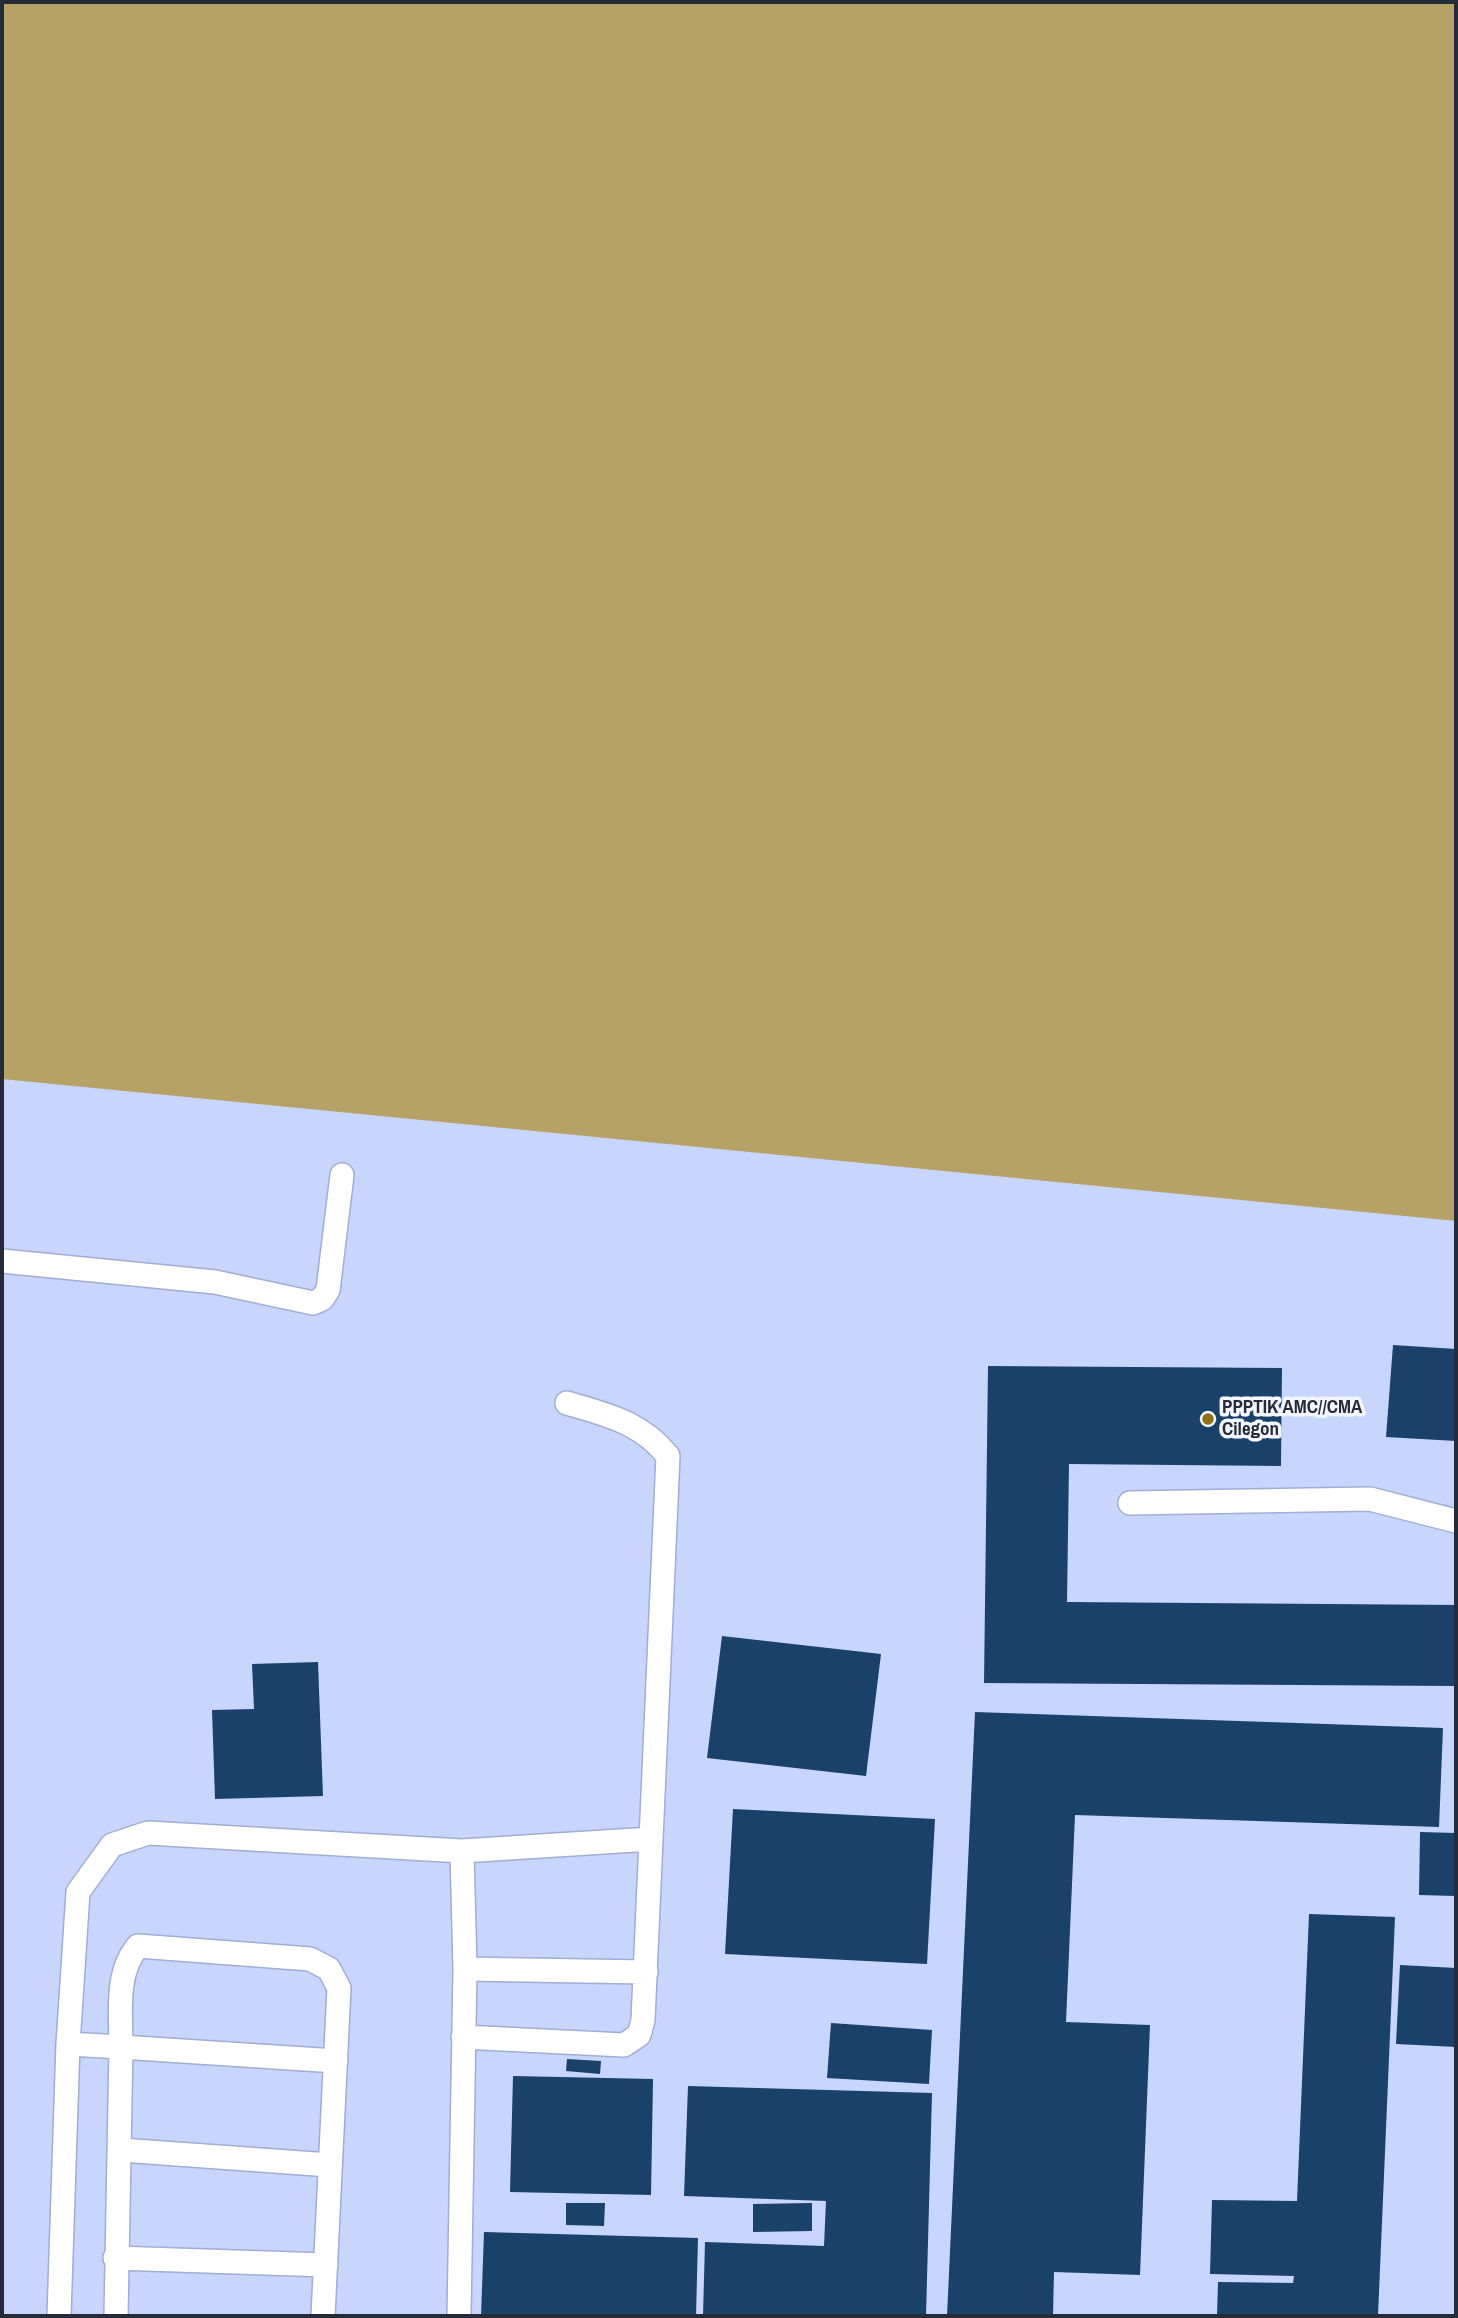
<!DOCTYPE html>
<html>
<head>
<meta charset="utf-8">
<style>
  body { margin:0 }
  #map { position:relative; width:1458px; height:2318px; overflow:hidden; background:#c8d5fc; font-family:"Archivo Narrow",sans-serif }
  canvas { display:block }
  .frame { position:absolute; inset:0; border:4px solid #262b39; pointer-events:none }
</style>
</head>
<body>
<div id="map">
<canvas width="1458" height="2318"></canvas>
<div class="frame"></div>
</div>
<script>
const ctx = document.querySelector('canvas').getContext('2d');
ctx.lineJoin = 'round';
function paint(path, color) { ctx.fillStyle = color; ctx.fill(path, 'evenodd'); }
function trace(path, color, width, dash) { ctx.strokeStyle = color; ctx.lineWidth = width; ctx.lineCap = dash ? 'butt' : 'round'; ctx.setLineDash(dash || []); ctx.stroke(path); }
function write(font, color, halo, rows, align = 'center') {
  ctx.font = font + ' "Archivo Narrow",sans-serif'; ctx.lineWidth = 7; ctx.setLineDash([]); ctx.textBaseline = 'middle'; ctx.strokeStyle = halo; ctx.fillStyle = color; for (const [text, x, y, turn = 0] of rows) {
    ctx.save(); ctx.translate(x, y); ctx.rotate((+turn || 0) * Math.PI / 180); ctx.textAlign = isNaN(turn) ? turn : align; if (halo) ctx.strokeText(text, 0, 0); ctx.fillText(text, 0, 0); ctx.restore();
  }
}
paint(new Path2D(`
  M2 2H1456V1221L2 1079Z`), '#b6a166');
paint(new Path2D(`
  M1393 1345 1456 1349V1441L1386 1437Z
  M988 1366 1282 1368 1281 1466 1069 1464 1067 1602 1456 1605V1686L984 1683Z
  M722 1636 881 1654 866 1776 707 1758Z
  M318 1662 323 1796 215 1799 212 1710 254 1709 252 1664Z
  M975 1712 1443 1728 1439 1827 1075 1815 1066 2022 1150 2025 1140 2275 1054 2272 1053 2316H947Z
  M733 1809 935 1819 927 1964 725 1954Z
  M1420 1832 1456 1833V1896L1419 1895Z
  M1309 1914 1395 1917 1378 2316H1217L1218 2282 1293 2283 1294 2276 1210 2274 1212 2200 1297 2201Z
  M1400 1965 1456 1968V2047L1396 2044Z
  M831 2023 932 2030 929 2084 827 2078Z
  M567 2059 601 2061 600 2074 566 2071Z
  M513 2076 653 2079 651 2195 510 2192Z
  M688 2086 932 2093 926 2316H703L705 2242 824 2246 826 2201 684 2196Z
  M566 2203H605L604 2226 566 2225Z
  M812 2203V2231L753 2232V2204Z
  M484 2232 698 2238 696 2316H481Z`), '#194169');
const service = new Path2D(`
  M2 1261 215 1282 313 1303 322 1299 328 1290 342 1175
  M1130 1503 1370 1499 1456 1521
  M465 1969 646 1972
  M463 2037 624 2045 639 2035 643 2020 668 1456C641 1422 607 1415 567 1403
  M68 2044 121 2047 116 2316
  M121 2150 330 2165
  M115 2258 326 2265
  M59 2316 68 2044 78 1892 112 1845 148 1833 462 1851 651 1839
  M323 2316 339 1988 329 1969 310 1959 138 1946C115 1973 121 2013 121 2047L336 2061
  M459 2316 465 1969 462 1851`);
trace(service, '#a1add2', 26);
trace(service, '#fff', 23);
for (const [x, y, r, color] of [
  [1208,1419,7,"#8d7216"]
]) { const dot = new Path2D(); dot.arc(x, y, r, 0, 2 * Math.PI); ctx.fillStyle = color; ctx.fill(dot); trace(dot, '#f4f7ff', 2.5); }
write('bold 19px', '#262b39', '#f4f7ff', [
  ["PPPTIK AMC//CMA",1222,1408],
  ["Cilegon",1222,1430]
], 'left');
</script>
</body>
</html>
